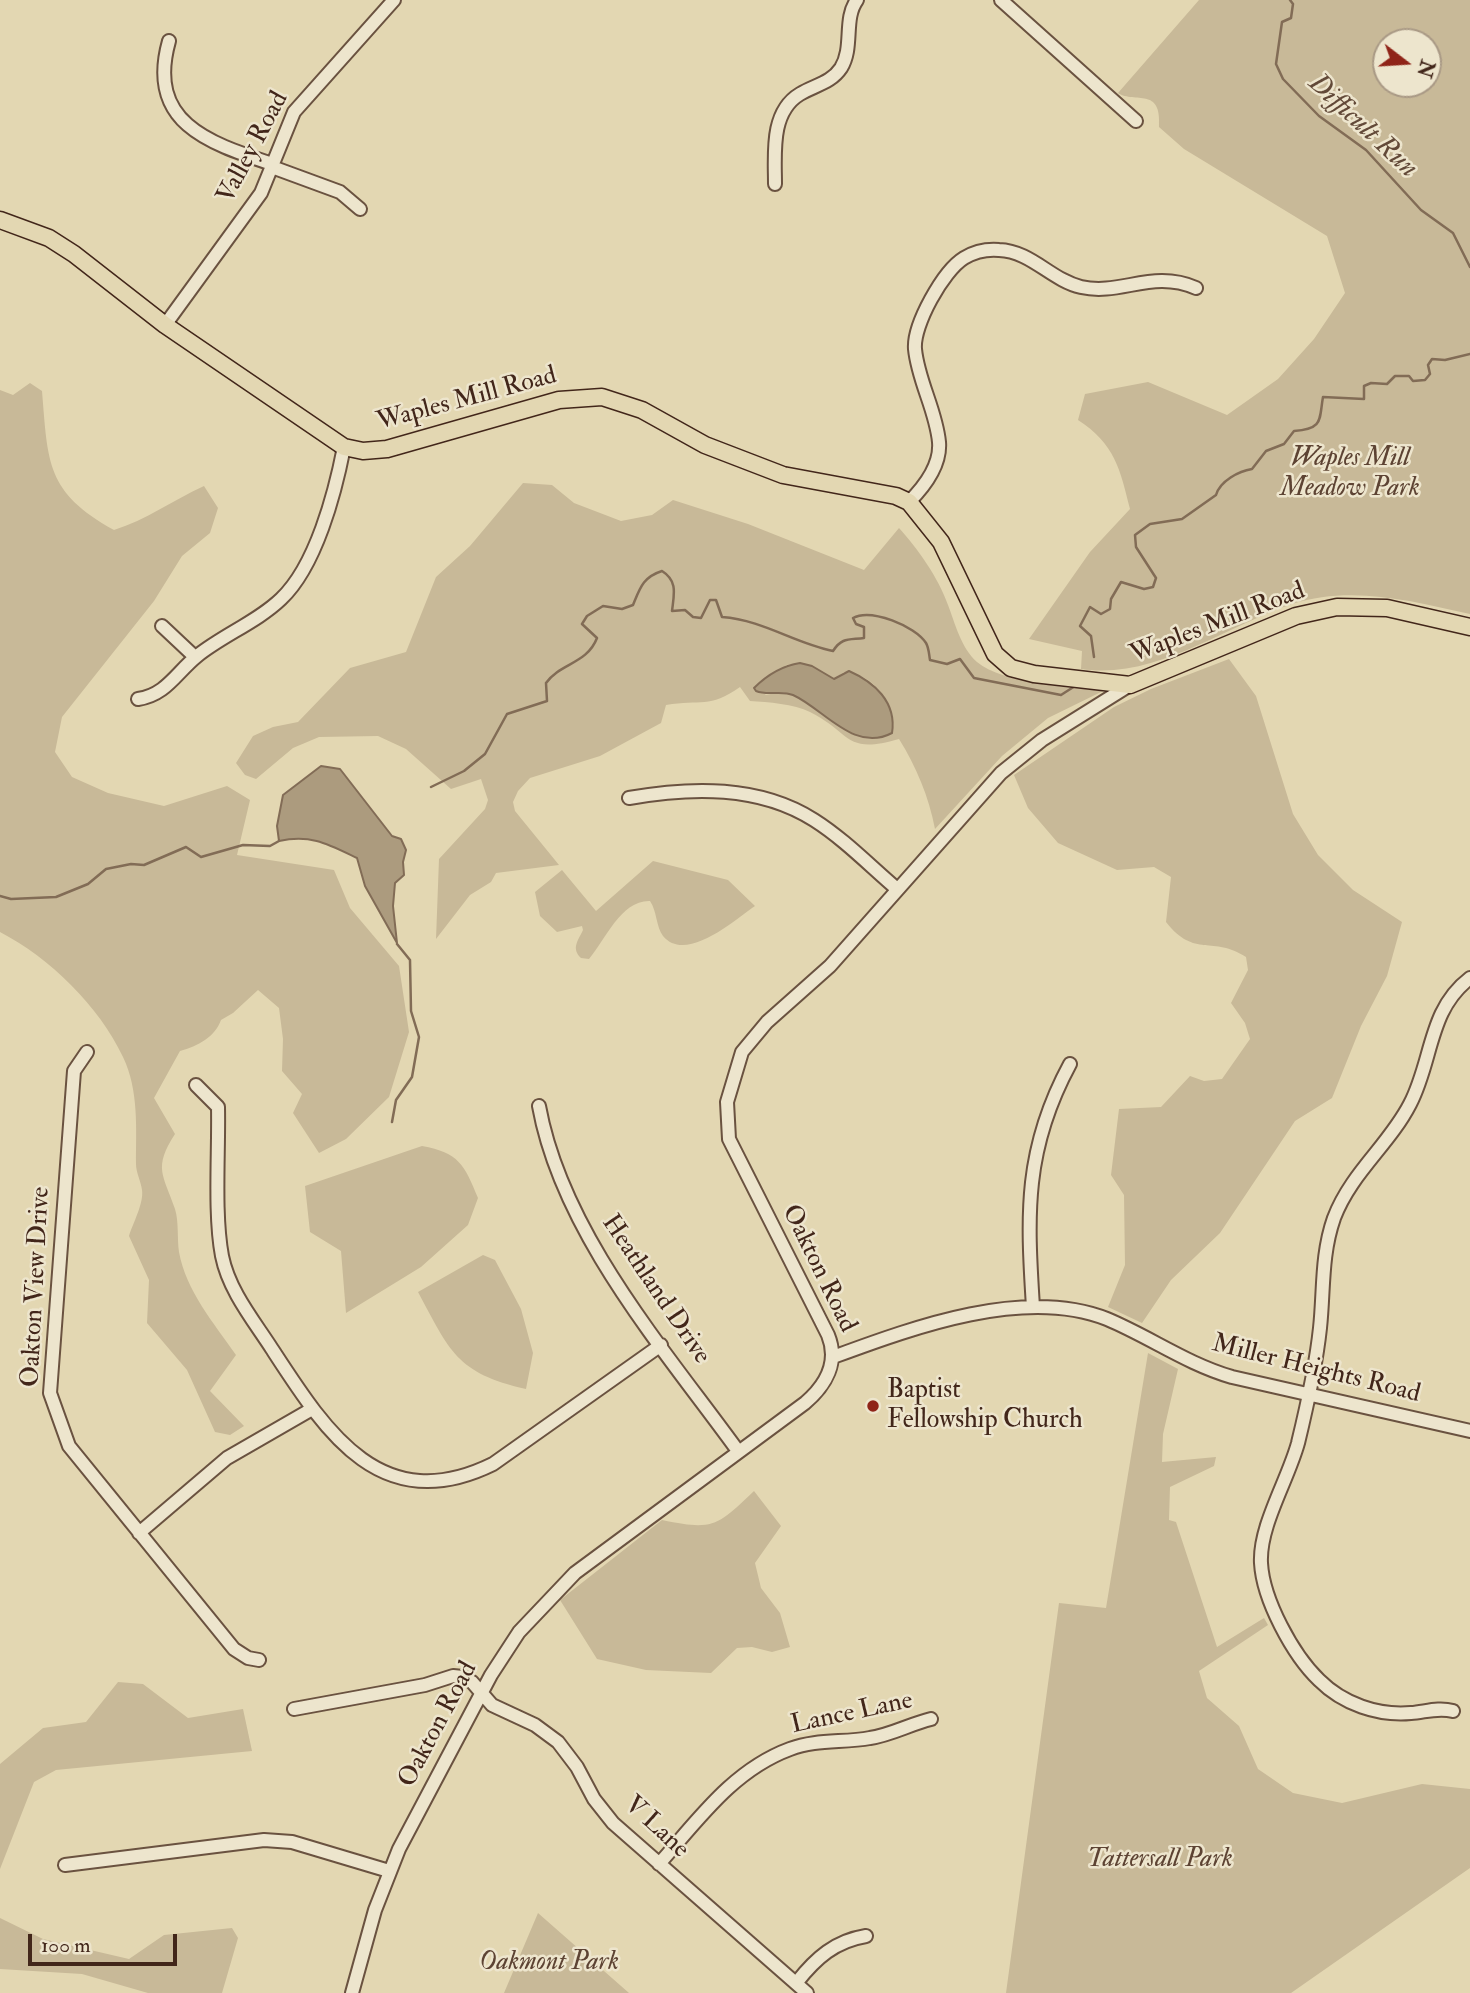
<!DOCTYPE html>
<html>
<head>
<meta charset="utf-8">
<style>
  body { margin:0 }
  #map { position:relative; width:1470px; height:1993px; overflow:hidden; background:#e3d7b2; font-family:"IM FELL Double Pica",serif }
  canvas { display:block }
  .north { position:absolute; left:1372px; top:28px; width:70px; height:70px; box-sizing:border-box; background:#ede5cd; border:2px solid #a99985; border-radius:50%; rotate:107deg; font-size:19px; font-weight:700; line-height:28px; text-align:center; color:#42261a }
  .north::after { content:''; display:block; margin:auto; width:24px; height:32px; background:#8f2418; clip-path:polygon(50% 0,100% 100%,50% 72%,0 100%) }
  .scale { position:absolute; left:28px; top:1934px; width:149px; height:32px; box-sizing:border-box; border:4px solid #42261a; border-top:0; padding-left:9px; font-size:21px; line-height:24px; white-space:nowrap; color:#42261a; -webkit-text-stroke:5px #ede5cd; paint-order:stroke }
</style>
</head>
<body>
<div id="map">
<canvas width="1470" height="1993"></canvas>
<div class="north">N</div>
<div class="scale">100 m</div>
</div>
<script>
const ctx = document.querySelector('canvas').getContext('2d');
ctx.lineJoin = 'round';
function paint(path, color) { ctx.fillStyle = color; ctx.fill(path, 'evenodd'); }
function trace(path, color, width, dash) { ctx.strokeStyle = color; ctx.lineWidth = width; ctx.lineCap = dash ? 'butt' : 'round'; ctx.setLineDash(dash || []); ctx.stroke(path); }
function write(font, color, halo, rows, align = 'center') {
  ctx.font = font + ' "IM FELL Double Pica",serif'; ctx.lineWidth = 5; ctx.setLineDash([]); ctx.textBaseline = 'middle'; ctx.strokeStyle = halo; ctx.fillStyle = color; for (const [text, x, y, turn = 0] of rows) {
    ctx.save(); ctx.translate(x, y); ctx.rotate((+turn || 0) * Math.PI / 180); ctx.textAlign = isNaN(turn) ? turn : align; if (halo) ctx.strokeText(text, 0, 0); ctx.fillText(text, 0, 0); ctx.restore();
  }
}
paint(new Path2D(`
  M1199 0H1470V614C1411 601 1352 585 1292 604 1223 627 1156 680 1081 669L1082 651 1029 639 1090 552 1130 509C1120 469 1115 444 1078 420L1085 394 1148 382 1227 415 1278 379 1314 339 1345 293 1327 236 1184 149 1159 127C1162 86 1135 104 1118 93ZM1386 42H1428V84H1386Z
  M30 383 42 391C48 463 46 492 114 530 146 520 173 500 204 486L218 508 210 533 182 556 154 601 62 717 55 752 72 777 108 793 164 806 227 786 250 800 237 855 334 870 350 908 399 966 409 1032 389 1097 346 1139 319 1153 293 1113 302 1094 282 1071 283 1039 279 1008 258 990 233 1013 221 1020C215 1037 198 1046 180 1051L154 1098 175 1134C153 1168 163 1174 175 1209 179 1222 177 1238 179 1252 186 1291 214 1323 236 1355L210 1391 244 1426 230 1435 215 1432 187 1370 147 1323 149 1280 129 1236C133 1223 144 1203 142 1190 141 1181 136 1173 136 1164 136 1129 139 1090 123 1057 99 1006 50 958 0 932V390L13 395Z
  M523 483 552 485 574 503 621 521 652 515 673 500 748 524 864 570 899 528C918 549 938 577 948 605 955 623 961 648 977 662 1004 684 1069 687 1103 691L1048 718 1002 756 935 829C929 797 916 766 899 739 844 755 852 733 810 712 794 704 768 702 750 701L740 687C709 709 701 699 666 705L661 723 600 756 530 778 518 791 513 802 515 811 559 865 496 873 491 882 470 895 436 939 439 859 485 809 488 800 481 779 451 789 406 749 378 736 319 737 293 748 256 779 245 775 236 763 253 736 273 727 298 722 350 668 406 652 436 577 470 546ZM799 663 812 666 834 679 844 672C877 675 892 702 892 733 848 756 823 698 787 693 780 692 772 694 765 695L786 665Z
  M1229 659 1256 696 1293 814 1318 855 1353 890 1402 922 1387 976 1361 1026 1332 1098 1295 1121 1220 1233 1171 1280 1142 1323 1108 1307 1125 1265 1124 1195 1111 1175 1119 1109 1161 1107 1190 1076 1204 1081 1222 1079 1250 1039 1245 1023 1231 1003 1248 970 1246 957C1213 935 1195 959 1166 922L1171 877 1154 867 1117 870 1058 843 1028 808 1014 775 1114 707 1151 689Z
  M653 861 728 880 755 906C736 919 686 964 663 936 656 927 657 911 650 901 621 900 606 939 589 959L581 958C571 948 578 941 583 930L582 926 557 932 540 916 535 892 562 870 596 911Z
  M422 1146C459 1153 464 1164 478 1198L468 1225 421 1267 346 1313 341 1251 310 1232 305 1186Z
  M483 1255 495 1260 521 1309 533 1353 526 1389C456 1373 450 1351 418 1292Z
  M1148 1353 1178 1369 1163 1434 1162 1462 1216 1457 1214 1466 1170 1487 1169 1520 1176 1522 1217 1647 1264 1618 1268 1625 1199 1671 1207 1698 1239 1726 1258 1769 1293 1793 1342 1803 1422 1784 1470 1789V1868L1291 1993H1006L1059 1603 1106 1608Z
  M754 1491 781 1526 755 1563 761 1588 780 1613 790 1647 772 1652 752 1647 737 1648 711 1673 646 1670 597 1659 560 1600 662 1520C714 1531 717 1526 754 1491Z
  M118 1682 143 1684 188 1718 243 1709 252 1751 56 1770 34 1782 0 1869V1764L43 1728 86 1722Z
  M538 1913 629 1993H504Z
  M0 1918 43 1939 129 1959 164 1935 232 1928 238 1938 222 1993H148L82 1974 0 1969Z`), '#c8b998');
const water = new Path2D(`
  M800 663 812 666 834 679 849 671C874 682 897 702 892 733 854 753 824 709 793 695 781 690 768 696 756 691L754 688C767 675 781 666 800 663Z
  M321 766 340 769 392 836 401 839 406 850 403 862 404 875 395 883 393 906 397 943 365 886 357 858C328 844 311 834 279 841L277 826 283 795Z`);
paint(water, '#ac9b7e');
trace(water, '#826c56', 2);
trace(new Path2D(`
  M1290 0 1293 4 1291 18 1282 22 1276 64 1283 79 1319 116 1366 150 1421 210 1453 233 1470 267
  M1094 657 1091 636 1080 626 1090 607 1101 614 1110 609 1111 599 1121 582 1144 589 1153 587 1156 578 1136 547 1135 535 1150 524 1182 519 1216 495C1220 481 1239 471 1252 469L1266 451 1284 444 1294 431C1324 429 1319 419 1323 397L1364 399V386L1371 383 1387 384 1395 376H1409L1413 381 1425 380 1430 374 1428 365 1432 359 1445 360 1470 354
  M431 787 464 771 485 754 507 714 547 701 546 683C560 663 587 664 597 638L582 624 587 616 603 606 622 609 633 605C640 588 643 577 662 571 678 581 674 594 672 611L685 610 693 617 701 618 710 600H716L722 617C763 620 794 643 833 651 842 637 849 640 864 638V627L856 624 853 618C871 608 915 626 926 643 929 648 929 655 930 660L947 664 960 659 974 678 1061 695 1075 686
  M0 896 11 899 56 897 88 884 106 869 131 864 144 865 186 847 201 857 243 845 270 846 279 841
  M392 1122 396 1100 412 1077 419 1037 411 1011 410 960 397 944`), '#826c56', 2.5);
const minor = new Path2D(`
  M1001 0 1136 121
  M169 41C146 123 209 143 272 164
  M272 167 340 192 360 209
  M775 184C775 154 770 112 800 94 815 85 831 83 841 68 854 47 843 19 857 0
  M165 325 261 193 294 112 394 0
  M909 502C924 487 941 465 939 442 936 410 918 381 915 349 913 325 943 271 964 258 974 252 987 249 999 250 1031 251 1051 280 1081 287 1121 296 1152 269 1196 288
  M162 626 195 657
  M138 699C166 695 176 673 197 656 223 635 257 622 281 599 316 566 335 493 344 447
  M629 798C691 787 759 785 814 820 844 839 870 866 897 889
  M87 1052 74 1071 50 1393 69 1446 234 1649 248 1658 259 1660
  M196 1085 218 1107C219 1153 214 1213 222 1256 229 1291 254 1321 272 1349 326 1432 381 1519 493 1464L661 1345
  M539 1106C562 1233 664 1349 738 1451
  M1033 1307C1027 1214 1024 1149 1070 1064
  M833 1357C912 1328 1024 1286 1107 1319 1150 1337 1187 1364 1232 1377L1470 1431
  M139 1533 227 1458 312 1409
  M294 1709 425 1685 453 1676 463 1677 472 1682 492 1705 535 1725 558 1742 577 1767 594 1799 613 1823 807 1993
  M1453 1711C1438 1707 1425 1712 1411 1713 1378 1716 1343 1704 1319 1680 1293 1655 1263 1600 1261 1563 1259 1526 1288 1480 1298 1443 1307 1406 1316 1366 1320 1328 1324 1291 1321 1255 1334 1218 1351 1173 1389 1145 1410 1104 1433 1060 1428 1010 1470 978
  M659 1864C698 1820 733 1770 790 1749 816 1739 843 1743 870 1738 891 1735 910 1724 931 1719
  M65 1865 264 1840 292 1842 389 1871
  M797 1982C816 1958 835 1941 866 1936
  M352 1993 375 1910 399 1849 491 1675 519 1632 575 1573 805 1403C826 1385 839 1362 828 1335L729 1139 727 1102 742 1052 767 1022 830 966 1001 773 1042 740 1130 685`);
const major = new Path2D(`
  M0 220 49 238 74 254 165 325 344 447 363 451 387 449 559 400 602 397 642 410 705 445 783 475 896 496 909 502 941 542 995 654 1011 668 1034 674 1130 685 1296 616 1337 607 1387 608 1470 627`);
trace(minor, '#6a5240', 16);
trace(major, '#42261a', 19);
trace(minor, '#ede5cd', 12);
trace(major, '#e3d7b2', 16);
for (const [x, y, r, color] of [
  [873,1406,7,"#8f2418"]
]) { const dot = new Path2D(); dot.arc(x, y, r, 0, 2 * Math.PI); ctx.fillStyle = color; ctx.fill(dot); trace(dot, '#ede5cd', 2.5); }
write('26px', '#42261a', '#ede5cd', [
  ["Valley Road",254,148,-62],
  ["Waples Mill Road",467,400,-15],
  ["Waples Mill Road",1218,624,-21],
  ["Oakton Road",818,1269,64],
  ["Oakton View Drive",37,1287,-87],
  ["Heathland Drive",655,1290,56],
  ["Miller Heights Road",1316,1370,14],
  ["Lance Lane",852,1714,-12],
  ["Oakton Road",439,1725,-62],
  ["V Lane",656,1828,43]
]);
write('italic 26px', '#5d4333', '#ede5cd', [
  ["Waples Mill",1350,459],
  ["Meadow Park",1350,489],
  ["Tattersall Park",1160,1860],
  ["Oakmont Park",549,1963]
]);
write('26px', '#42261a', '#ede5cd', [
  ["Baptist",887,1391],
  ["Fellowship Church",887,1421]
], 'left');
write('italic 28px', '#624938', '#ede5cd', [
  ["Difficult Run",1362,127,43]
]);
</script>
</body>
</html>
